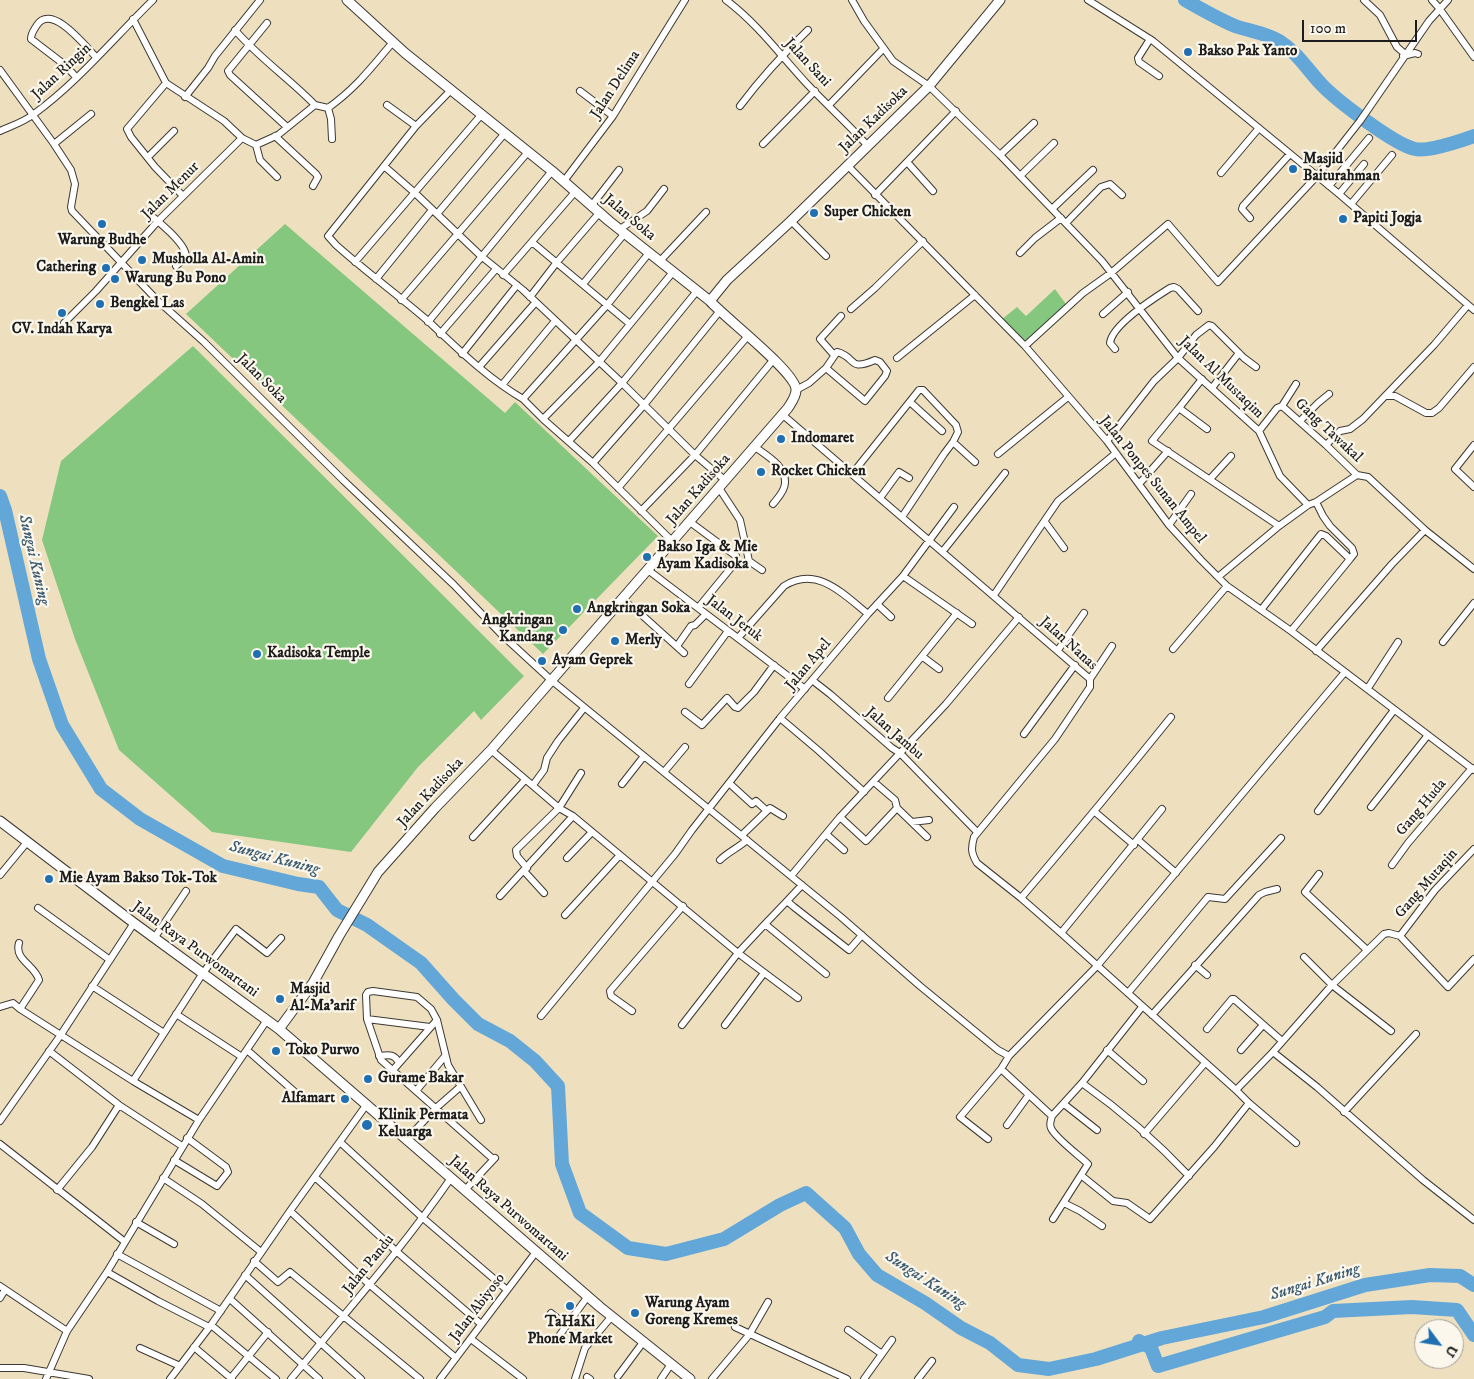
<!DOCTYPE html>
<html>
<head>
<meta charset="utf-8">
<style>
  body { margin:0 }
  #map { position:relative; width:1474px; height:1379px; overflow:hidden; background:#eee0bf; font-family:"IM FELL DW Pica",serif }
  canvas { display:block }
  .north { position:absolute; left:1414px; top:1319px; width:50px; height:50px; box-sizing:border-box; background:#fbf7ec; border:1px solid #a29f99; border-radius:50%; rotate:121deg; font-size:14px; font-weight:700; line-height:20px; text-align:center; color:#1c1c1c }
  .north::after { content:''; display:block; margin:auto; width:18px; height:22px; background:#1f6fb2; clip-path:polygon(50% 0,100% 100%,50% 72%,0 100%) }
  .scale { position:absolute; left:1302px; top:20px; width:115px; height:22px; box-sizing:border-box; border:2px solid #1c1c1c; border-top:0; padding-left:6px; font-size:15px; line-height:18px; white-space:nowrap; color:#1c1c1c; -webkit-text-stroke:4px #fbf7ec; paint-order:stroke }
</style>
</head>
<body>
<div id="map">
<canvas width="1474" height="1379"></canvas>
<div class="north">U</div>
<div class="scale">100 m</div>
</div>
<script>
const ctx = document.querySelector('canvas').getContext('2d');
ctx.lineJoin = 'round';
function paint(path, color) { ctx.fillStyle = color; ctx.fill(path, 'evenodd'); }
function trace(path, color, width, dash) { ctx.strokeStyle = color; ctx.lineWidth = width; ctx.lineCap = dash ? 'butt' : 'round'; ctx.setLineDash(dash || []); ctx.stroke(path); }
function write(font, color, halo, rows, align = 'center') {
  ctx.font = font + ' "IM FELL DW Pica",serif'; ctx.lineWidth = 4.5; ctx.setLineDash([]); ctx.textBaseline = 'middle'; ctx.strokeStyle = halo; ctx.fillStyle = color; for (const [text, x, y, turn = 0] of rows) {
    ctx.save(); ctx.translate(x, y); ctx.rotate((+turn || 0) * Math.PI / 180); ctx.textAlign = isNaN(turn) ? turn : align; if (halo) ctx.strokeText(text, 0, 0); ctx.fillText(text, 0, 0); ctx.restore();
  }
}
paint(new Path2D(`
  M285 224 505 413 515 402 658 536 543 654 186 314Z
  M1055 289 1068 307 1025 346 1001 320 1017 307 1026 316Z
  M193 346 524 676 481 720 474 711 418 767 351 852 212 832 119 750 75 639 42 540 61 461Z`), '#85c77f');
trace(new Path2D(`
  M1185 0C1201 9 1218 19 1235 26 1249 31 1266 33 1279 41 1297 52 1307 69 1321 84 1336 100 1395 145 1415 149 1429 152 1460 141 1474 136
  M0 496 5 510 39 659 62 725 101 789 140 819 223 866 298 884 319 887 337 910 367 925 421 963 453 999 478 1024 510 1041 535 1061 558 1086 562 1164 580 1213 628 1248 666 1254 724 1239 780 1205 806 1193 845 1228 859 1254 877 1275 925 1303 961 1328 990 1343 1018 1365 1049 1369 1096 1359 1162 1338 1264 1317 1365 1285 1430 1275 1460 1276 1474 1285
  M1139 1341 1151 1348 1158 1366 1325 1317 1333 1311 1412 1307 1457 1310 1474 1335`), '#63a7d8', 14);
const street = new Path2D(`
  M726 0C758 24 781 56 808 85 828 106 848 124 867 145
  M852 0 864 21 893 61 929 86 1000 155 1102 261 1178 358 1259 431 1280 476 1308 505
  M1088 0 1153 41 1339 194 1474 310
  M1364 0 1380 15 1397 47 1405 54
  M1432 0 1439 8 1474 57
  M133 19 166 83 224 121 242 138 256 145 278 135 315 105 328 108C356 88 371 68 393 42
  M267 23 228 71 230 75 287 127
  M235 30C259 58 290 79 315 105
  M1150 39 1138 58 1139 62 1159 76
  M1403 56 1415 53 1418 54
  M0 70 54 144 71 170 75 184 71 207 72 211 157 300 204 342 343 480 454 585 501 634 551 680 841 917 920 986 998 1050 1009 1056 1097 966 1345 672
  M76 77 65 65 31 39C31 33 34 30 37 25 52 3 85 46 96 57
  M166 83 127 129 131 137 155 167 183 196
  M451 90 416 126 328 236 336 245C365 271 398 295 428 321 458 349 487 378 523 399L607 305 649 253
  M580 91 613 116
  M185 97 208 68 215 56 260 0
  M387 105 416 126
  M829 105 883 49
  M740 106C761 78 783 54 808 30
  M328 108 331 119 332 139
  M0 131C11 126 24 122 34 114 77 83 115 37 153 0
  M275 136 316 174 318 177 313 186
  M54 144 91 114
  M763 144 815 91
  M256 145 260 160 277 177
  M1000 155 1034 123
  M148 157 174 131
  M907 162 933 191
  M384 166 415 193 481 256 523 290 622 383 695 455 726 481
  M848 166 1025 346 1107 441 1169 525 1201 560 1227 586 1291 631 1474 770
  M1221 173 1259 128
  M1020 176 1054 143
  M564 181 613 116 685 0
  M1329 186 1369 138
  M1339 194 1364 164
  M875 195 956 111
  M1351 204 1392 155
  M592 205 619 170
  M1052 209 1093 170
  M145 211C156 219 187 244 186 257L176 266
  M437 214 505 133
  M1250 218 1242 209 1243 206 1290 154
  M791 221 826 256
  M1066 223 1101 187 1110 184 1122 195
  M620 229 647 211 664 189
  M533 243 630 324
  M1020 253 1035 238 1061 218
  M660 261 706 212
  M355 262 482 114
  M503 275 575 192
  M376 279 432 210
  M583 284 625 233
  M530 297 557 262 600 212
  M401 300 528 152
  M851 309 875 288 923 241
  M1103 314 1128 292
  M428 322 552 171
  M64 323 96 291 158 221 242 138
  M440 334 496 269
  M1025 346 1083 293 1111 273 1168 224 1218 282 1317 176 1360 121 1429 21 1448 0
  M1115 349 1110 343C1112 325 1154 298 1170 288L1174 287 1178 289 1198 311
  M462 354 517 285
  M834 355 820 339 841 316
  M897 358 975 295
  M479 367 535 303
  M1202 379 1179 408 1207 429
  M502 385 555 321
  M1212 388 1239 353
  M796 390 809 383 826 368 837 352C857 357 847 372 875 360L880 362 887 371 885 376 865 401 826 368
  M1386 396H1395L1426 413H1432L1439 408 1474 367
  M523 399 543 419 593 463 673 542
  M910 402 942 431
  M1282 406 1326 445 1357 475
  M1282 406 1296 384
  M1179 408 1152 441 1279 526
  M783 415 1090 679V687L1055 739 974 837C971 848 971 853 977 863L1021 898 1061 933 1236 1090 1273 1052 1317 1087 1423 1180 1474 1220
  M543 419 599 362 673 272
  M1300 421 1318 403 1329 394
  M1259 431 1277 408 1282 406
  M569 441 622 383 697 291
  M1107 441 1154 381 1178 358 1196 335 1209 325 1212 326 1244 358 1256 367
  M953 442 975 462
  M1326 445 1340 431 1350 429 1363 419 1434 345 1468 305
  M1474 445 1455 469 1474 487
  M755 447C767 456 786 466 785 483 785 491 777 499 773 504
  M998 454 1068 397
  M593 463 644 405 719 312
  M852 474 919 390H923L956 425 958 432 953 442 944 454 902 517
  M1210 479 1231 456
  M1139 484 1168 451
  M618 488 747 337
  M719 488 740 520 749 561 762 570
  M880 498 899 472 909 478
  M1316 502 1323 516 1330 526 1352 548 1354 554 1350 559
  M641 511 695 455 774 359
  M690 522 736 556
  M1045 522 1064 548
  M1169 525 1191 494
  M943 551 1005 473
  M648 570 805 689
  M903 576 972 624
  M1218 577 1279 526 1308 505 1316 502 1357 475 1368 477 1425 530 1474 569
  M994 595 1058 501 1116 453
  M622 599 643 616 684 653
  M877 604 891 617
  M698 608 730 569 736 560
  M1261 610 1321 534 1326 536 1350 559 1291 631
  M738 638 784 586C817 565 843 594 868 614
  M1443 642 1474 603
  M677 646 691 626 695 625 706 614
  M1173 649 1227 586
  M1058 650 1084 613
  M1316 651 1392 564 1425 530
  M923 657 939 669
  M1090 679 1112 646
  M812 680 830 694 892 748 900 753 977 832
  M689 684 728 631
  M1368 688 1398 642
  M888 698 957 613
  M685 712 702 725 727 698 735 707 738 708 754 692 774 665
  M780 718 819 751 864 792
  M1024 734 1075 665
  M491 750 559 808 573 816 738 953 798 998
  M664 772 685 747
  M874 782 895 800 897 808 927 837
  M729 783 752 804 756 801 767 811
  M622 784 644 756
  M533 785 544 770 547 758 558 741 584 708
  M1371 807 1428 735
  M1318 811 1394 710
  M1095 812 1134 845
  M840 817 866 841 897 808
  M912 822 929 820
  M826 834 844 850
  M742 835 770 808 783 816
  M473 837 525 780
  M1138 840 1176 873
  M567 858 592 832
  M720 860C728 852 738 848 747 840
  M1392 865 1408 843 1472 768
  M527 868 517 856 516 850 559 808 581 773
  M524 871 544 893
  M1319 874 1305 892 1367 950
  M0 875 28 841
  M791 876 840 817 946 704 1019 617
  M802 885 787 901 794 907 849 950 862 935
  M500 896 573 816
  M1021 898C1072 838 1122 778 1171 717
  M38 908 110 960
  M565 915 620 855
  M765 924 787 901
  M1061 933 1162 809
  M1400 936 1435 890 1474 849
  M155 937 186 891
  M19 943C14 960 35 965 39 980L20 1009 133 1081 199 1120
  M1304 957 1332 985 1391 1031
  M1195 965 1207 975
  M92 986 164 1033
  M1128 993 1208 897 1225 899 1281 838
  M0 1007 13 1003 20 1009
  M632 1011 611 996 610 991 683 906
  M176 1014 242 1057
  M1152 1015 1259 895 1265 892 1277 889
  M541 1016 675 854 692 830 780 718 868 614 903 576 954 507
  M367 1019 430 1027
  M682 1025 738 953 765 924 826 974
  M725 1025 764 973
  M1207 1029 1232 999H1234L1282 1041
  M247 1050 296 1093
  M1107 1050 1143 1081
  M1241 1050 1263 1025
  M49 1051 119 1105 182 1146
  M1273 1052 1332 985 1384 934 1389 933 1400 936 1448 987 1474 959
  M379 1056C388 1055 394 1053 399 1063
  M1001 1069 1052 1116
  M393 1070 437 1020
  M133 1081 203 973 236 929 267 953 281 938
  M1082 1083C1120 1110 1157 1142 1189 1176
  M1236 1090 1249 1103 1296 1143
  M416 1091 445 1056
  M1064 1104 1097 1130
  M1344 1112 1416 1034
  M481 1120 448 1065 437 1020 431 1009 417 997 373 991 368 992 366 995 367 1019 381 1060 493 1159
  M0 1121 60 1036 134 923
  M1007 1125 1028 1096
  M1144 1134 1205 1063
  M407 1139 436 1108 460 1087
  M988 1139 960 1117 1001 1069 1009 1056
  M340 1142 423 1218 507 1290
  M0 1144 125 1242
  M174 1160 217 1186 228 1172 226 1167 187 1138
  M1082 1176 1113 1201 1127 1203 1150 1219 1214 1147 1249 1103
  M315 1177 396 1251 481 1324
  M163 1178 202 1204 261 1252
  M57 1190 92 1147 119 1105
  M465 1190 495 1158
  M1064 1203 1080 1211 1102 1226
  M290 1211 370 1285 456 1358
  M1053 1219 1088 1164C1080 1156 1055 1138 1051 1128 1049 1124 1051 1120 1052 1116L1082 1083 1142 1007
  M136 1222 174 1244
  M117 1254 221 1311
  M254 1261 278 1282 290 1272 420 1379
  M107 1272 158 1301 209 1327
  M245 1275 361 1379
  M0 1286 67 1331
  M0 1298 5 1290
  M230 1299 319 1379
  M551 1313 566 1325
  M211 1325 276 1379
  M735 1327 847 1379
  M848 1330 882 1354
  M559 1336 588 1296
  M471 1339 523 1379
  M194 1347 232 1379
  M140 1348 180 1366
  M0 1368H24L89 1379
  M618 1376 644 1341
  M587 1377 590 1379
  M231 1378 268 1332
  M46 1379 67 1331 107 1272 199 1120 267 1020
  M170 1379 211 1325 290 1211 367 1104
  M291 1379C345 1313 402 1249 451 1178
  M440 1379 536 1252
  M575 1379 585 1348 612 1316
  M661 1379 671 1364
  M712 1379 749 1335 768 1302
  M864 1379 892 1340
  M918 1379 932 1361`);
const secondary = new Path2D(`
  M347 0 405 53 552 171 609 221 710 301
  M0 821 134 923 279 1029 600 1307 690 1379
  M279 1029 313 983 339 936 378 872 435 808 491 750 788 408C791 403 796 397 796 390 797 373 725 318 710 301L727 280 791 221 929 86 1000 0`);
trace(street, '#3c3934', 8);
trace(secondary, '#3c3934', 11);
trace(street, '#fff', 6);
trace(secondary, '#fff', 9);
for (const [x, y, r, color] of [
  [1188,52,5,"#1f6fb2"],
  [1293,169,5,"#1f6fb2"],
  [814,213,5,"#1f6fb2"],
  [1343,219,5,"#1f6fb2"],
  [102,224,5,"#1f6fb2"],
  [142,260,5,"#1f6fb2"],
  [106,268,5,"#1f6fb2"],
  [115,279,5,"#1f6fb2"],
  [100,304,5,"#1f6fb2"],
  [62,313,5,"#1f6fb2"],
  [781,439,5,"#1f6fb2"],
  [761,472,5,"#1f6fb2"],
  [647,557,5,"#1f6fb2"],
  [577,609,5,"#1f6fb2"],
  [563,630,5,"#1f6fb2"],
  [615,641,5,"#1f6fb2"],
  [257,654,5,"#1f6fb2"],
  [542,661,5,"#1f6fb2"],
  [49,879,5,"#1f6fb2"],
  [280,999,5,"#1f6fb2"],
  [276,1051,5,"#1f6fb2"],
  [368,1079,5,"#1f6fb2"],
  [345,1099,5,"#1f6fb2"],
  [367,1125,6,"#1f6fb2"],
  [570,1306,5,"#1f6fb2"],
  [635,1313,5,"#1f6fb2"]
]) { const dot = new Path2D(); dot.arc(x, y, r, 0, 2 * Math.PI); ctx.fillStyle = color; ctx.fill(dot); trace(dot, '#fbf7ec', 2); }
write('bold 15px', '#1c1c1c', '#fbf7ec', [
  ["Bakso Pak Yanto",1198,52],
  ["Masjid",1303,160],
  ["Baiturahman",1303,177],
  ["Super Chicken",824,213],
  ["Papiti Jogja",1353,219],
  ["Warung Budhe",102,241,"center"],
  ["Musholla Al-Amin",152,260],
  ["Cathering",96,268,"right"],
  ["Warung Bu Pono",125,279],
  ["Bengkel Las",110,304],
  ["CV. Indah Karya",62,330,"center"],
  ["Indomaret",791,439],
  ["Rocket Chicken",771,472],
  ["Bakso Iga & Mie",657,548],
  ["Ayam Kadisoka",657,565],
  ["Angkringan Soka",587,609],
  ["Angkringan",553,621,"right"],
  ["Kandang",553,638,"right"],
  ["Merly",625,641],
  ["Kadisoka Temple",267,654],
  ["Ayam Geprek",552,661],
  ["Mie Ayam Bakso Tok-Tok",59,879],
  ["Masjid",290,990],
  ["Al-Ma'arif",290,1007],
  ["Toko Purwo",286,1051],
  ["Gurame Bakar",378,1079],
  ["Alfamart",335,1099,"right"],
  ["Klinik Permata",378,1116],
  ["Keluarga",378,1133],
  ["Warung Ayam",645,1304],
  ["Goreng Kremes",645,1321],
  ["TaHaKi",570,1323,"center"],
  ["Phone Market",570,1340,"center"]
], 'left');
write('15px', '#1c1c1c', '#fbf7ec', [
  ["Jalan Sani",807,63,47],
  ["Jalan Ringin",62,72,-43],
  ["Jalan Delima",616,85,-57],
  ["Jalan Kadisoka",874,120,-44],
  ["Jalan Menur",171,191,-45],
  ["Jalan Soka",629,218,40],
  ["Jalan Al Mustaqim",1221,378,44],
  ["Jalan Soka",261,379,45],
  ["Gang Tawakal",1328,431,43],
  ["Jalan Ponpes Sunan Ampel",1152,480,51],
  ["Jalan Kadisoka",699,490,-49],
  ["Jalan Jeruk",734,619,37],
  ["Jalan Nanas",1068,644,42],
  ["Jalan Apel",809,665,-50],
  ["Jalan Jambu",894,734,41],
  ["Jalan Kadisoka",431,793,-47],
  ["Gang Huda",1422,808,-50],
  ["Gang Mutaqin",1427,884,-49],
  ["Jalan Raya Purwomartani",195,950,36],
  ["Jalan Raya Purwomartani",508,1209,41],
  ["Jalan Pandu",369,1265,-51],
  ["Jalan Abiyoso",478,1308,-53]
]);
write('italic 16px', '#3c5b71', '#fbf7ec', [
  ["Sungai Kuning",33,560,77],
  ["Sungai Kuning",274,859,15],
  ["Sungai Kuning",925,1281,33],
  ["Sungai Kuning",1315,1283,-17]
]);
</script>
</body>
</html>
